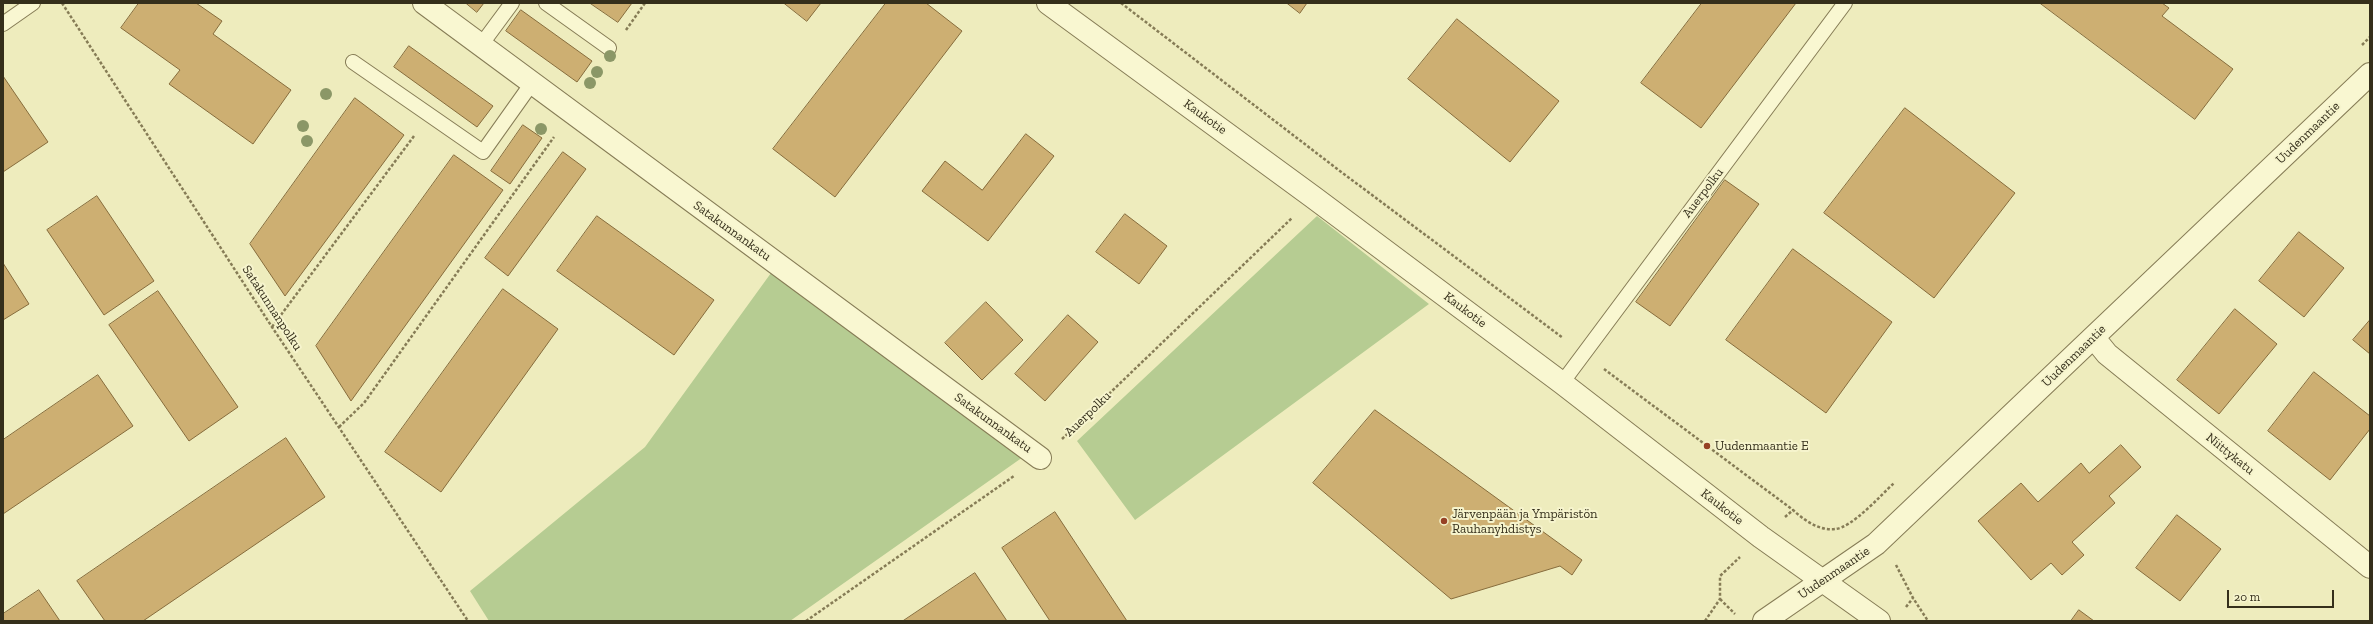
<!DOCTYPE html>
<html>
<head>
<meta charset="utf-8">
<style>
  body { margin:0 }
  #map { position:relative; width:2373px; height:624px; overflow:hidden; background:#eeecbd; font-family:"Zilla Slab",serif }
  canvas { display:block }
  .frame { position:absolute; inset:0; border:4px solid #352f1b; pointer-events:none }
  .scale { position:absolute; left:2227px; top:590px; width:107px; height:18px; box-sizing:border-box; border:2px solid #352f1b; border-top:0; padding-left:5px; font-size:12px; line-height:14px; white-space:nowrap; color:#352f1b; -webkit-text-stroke:3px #f6f4cd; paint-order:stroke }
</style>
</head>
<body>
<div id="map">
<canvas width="2373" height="624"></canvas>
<div class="frame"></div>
<div class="scale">20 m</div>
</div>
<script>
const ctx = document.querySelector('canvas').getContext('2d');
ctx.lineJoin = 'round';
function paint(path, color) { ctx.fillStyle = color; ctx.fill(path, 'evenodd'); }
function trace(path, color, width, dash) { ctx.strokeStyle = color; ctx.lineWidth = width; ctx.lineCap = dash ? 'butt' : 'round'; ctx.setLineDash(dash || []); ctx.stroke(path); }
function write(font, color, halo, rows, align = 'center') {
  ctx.font = font + ' "Zilla Slab",serif'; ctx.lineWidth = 4; ctx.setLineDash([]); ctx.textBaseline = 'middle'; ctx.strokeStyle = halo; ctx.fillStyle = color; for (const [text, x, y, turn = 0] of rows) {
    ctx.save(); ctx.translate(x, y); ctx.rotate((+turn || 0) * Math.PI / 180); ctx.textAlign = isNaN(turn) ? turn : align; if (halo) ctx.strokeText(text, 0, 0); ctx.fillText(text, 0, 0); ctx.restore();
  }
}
paint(new Path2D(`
  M1317 216 1429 304 1135 520 1077 441Z
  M771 273 1023 457 790 621H489L470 591 645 447Z`), '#b6cc92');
const building = new Path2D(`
  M139 3H196L222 21 213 34 291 90 253 144 169 84 180 70 121 28Z
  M466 3H484L477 12Z
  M590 3H632L618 22Z
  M784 3H821L807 21Z
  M886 3H926L962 31 835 197 773 149Z
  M1287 3H1307L1300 13Z
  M1702 3H1796L1701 128 1641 83Z
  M2040 3H2162L2169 8 2162 16 2233 69 2195 119Z
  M521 10 592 61 577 82 506 31Z
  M1457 19 1559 101 1510 162 1408 79Z
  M409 46 493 106 477 127 394 67Z
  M3 76 48 142 3 172Z
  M355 98 404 135 285 296 250 244Z
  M1905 108 2015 193 1934 298 1824 213Z
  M523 125 542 138 510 184 491 171Z
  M1026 134 1054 156 988 241 922 191 945 161 982 190Z
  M563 152 586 169 508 276 485 258Z
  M454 155 503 190 351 401 316 346Z
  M1725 180 1759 204 1670 326 1636 302Z
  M97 196 154 281 104 315 47 230Z
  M1125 214 1167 246 1139 284 1096 252Z
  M597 216 714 300 674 355 557 271Z
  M2299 232 2344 268 2304 317 2259 281Z
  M1793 249 1892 322 1826 413 1726 340Z
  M3 263 29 304 3 320Z
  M503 289 558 329 441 492 385 452Z
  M158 291 238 407 189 441 109 325Z
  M986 302 1023 340 982 380 945 343Z
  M2235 309 2277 344 2219 414 2177 380Z
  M1068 315 1098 342 1045 401 1015 374Z
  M2370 320V354L2353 340Z
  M2314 372 2370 416V429L2330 480 2268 431Z
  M98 375 133 426 3 514V440Z
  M1375 410 1582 560 1572 575 1560 566 1451 599 1313 483Z
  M286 438 325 497 143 621H105L77 581Z
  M2121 445 2141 467 2109 496 2115 503 2072 542 2084 555 2062 575 2051 563 2031 580 1978 521 2021 483 2038 502 2081 463 2089 473Z
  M1055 512 1127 621H1050L1002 548Z
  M2177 515 2221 549 2180 601 2136 568Z
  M975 573 1007 621H903Z
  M39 590 60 621H3V614Z
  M2079 610 2094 621H2071Z`);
paint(building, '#cdaf72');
trace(building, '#866c3c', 1);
const service = new Path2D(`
  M546 3 609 48
  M3 24 33 3
  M481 45 512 3
  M353 62 483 152 532 83
  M1562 383 1845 3`);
const minor = new Path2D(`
  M424 3 1040 458
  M1048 3 1313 197 1562 383 1761 537 1879 621
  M2094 338 2107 354 2370 567
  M1764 621 1876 544 2370 74`);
trace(service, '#867c56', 16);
trace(minor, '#867c56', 24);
trace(new Path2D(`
  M62 3 272 327 468 621
  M1121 3 1336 168 1563 338
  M626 30 645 3
  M2362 45 2370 37
  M272 327 414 136
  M1604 369 1793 510
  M339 427 364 403 554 137
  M1062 439 1292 218
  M1785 517 1793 510C1804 520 1819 531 1835 529 1852 528 1881 495 1894 483
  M1896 565 1913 598 1928 621
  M1720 599 1735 614
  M1906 607 1913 598
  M806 621 1014 476
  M1705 621 1720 599V576L1740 557`), '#867c56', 2.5, [3, 2]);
trace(service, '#f9f7d1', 14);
trace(minor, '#f9f7d1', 22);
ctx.fillStyle = '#8b9767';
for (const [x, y] of [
  [610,56],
  [597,72],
  [590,83],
  [326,94],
  [303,126],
  [541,129],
  [307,141]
]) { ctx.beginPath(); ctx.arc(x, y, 6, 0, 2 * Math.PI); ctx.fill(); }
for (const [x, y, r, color] of [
  [1707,446,4,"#964125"],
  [1444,521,4,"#964125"]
]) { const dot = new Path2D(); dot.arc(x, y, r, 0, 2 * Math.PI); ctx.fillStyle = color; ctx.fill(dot); trace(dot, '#f6f4cd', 1.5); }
write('13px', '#352f1b', '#f6f4cd', [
  ["Kaukotie",1205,117,36],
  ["Uudenmaantie",2308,133,-44],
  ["Auerpolku",1703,193,-53],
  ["Satakunnankatu",732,231,36],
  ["Satakunnanpolku",272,308,57],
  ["Kaukotie",1465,310,37],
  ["Uudenmaantie",2074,356,-44],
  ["Auerpolku",1088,414,-44],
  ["Satakunnankatu",993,423,36],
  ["Niittykatu",2230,454,39],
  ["Kaukotie",1722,507,38],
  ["Uudenmaantie",1834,573,-34]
]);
write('13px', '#352f1b', '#f6f4cd', [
  ["Uudenmaantie E",1715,446],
  ["Järvenpään ja Ympäristön",1452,514],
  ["Rauhanyhdistys",1452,529]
], 'left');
</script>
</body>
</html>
